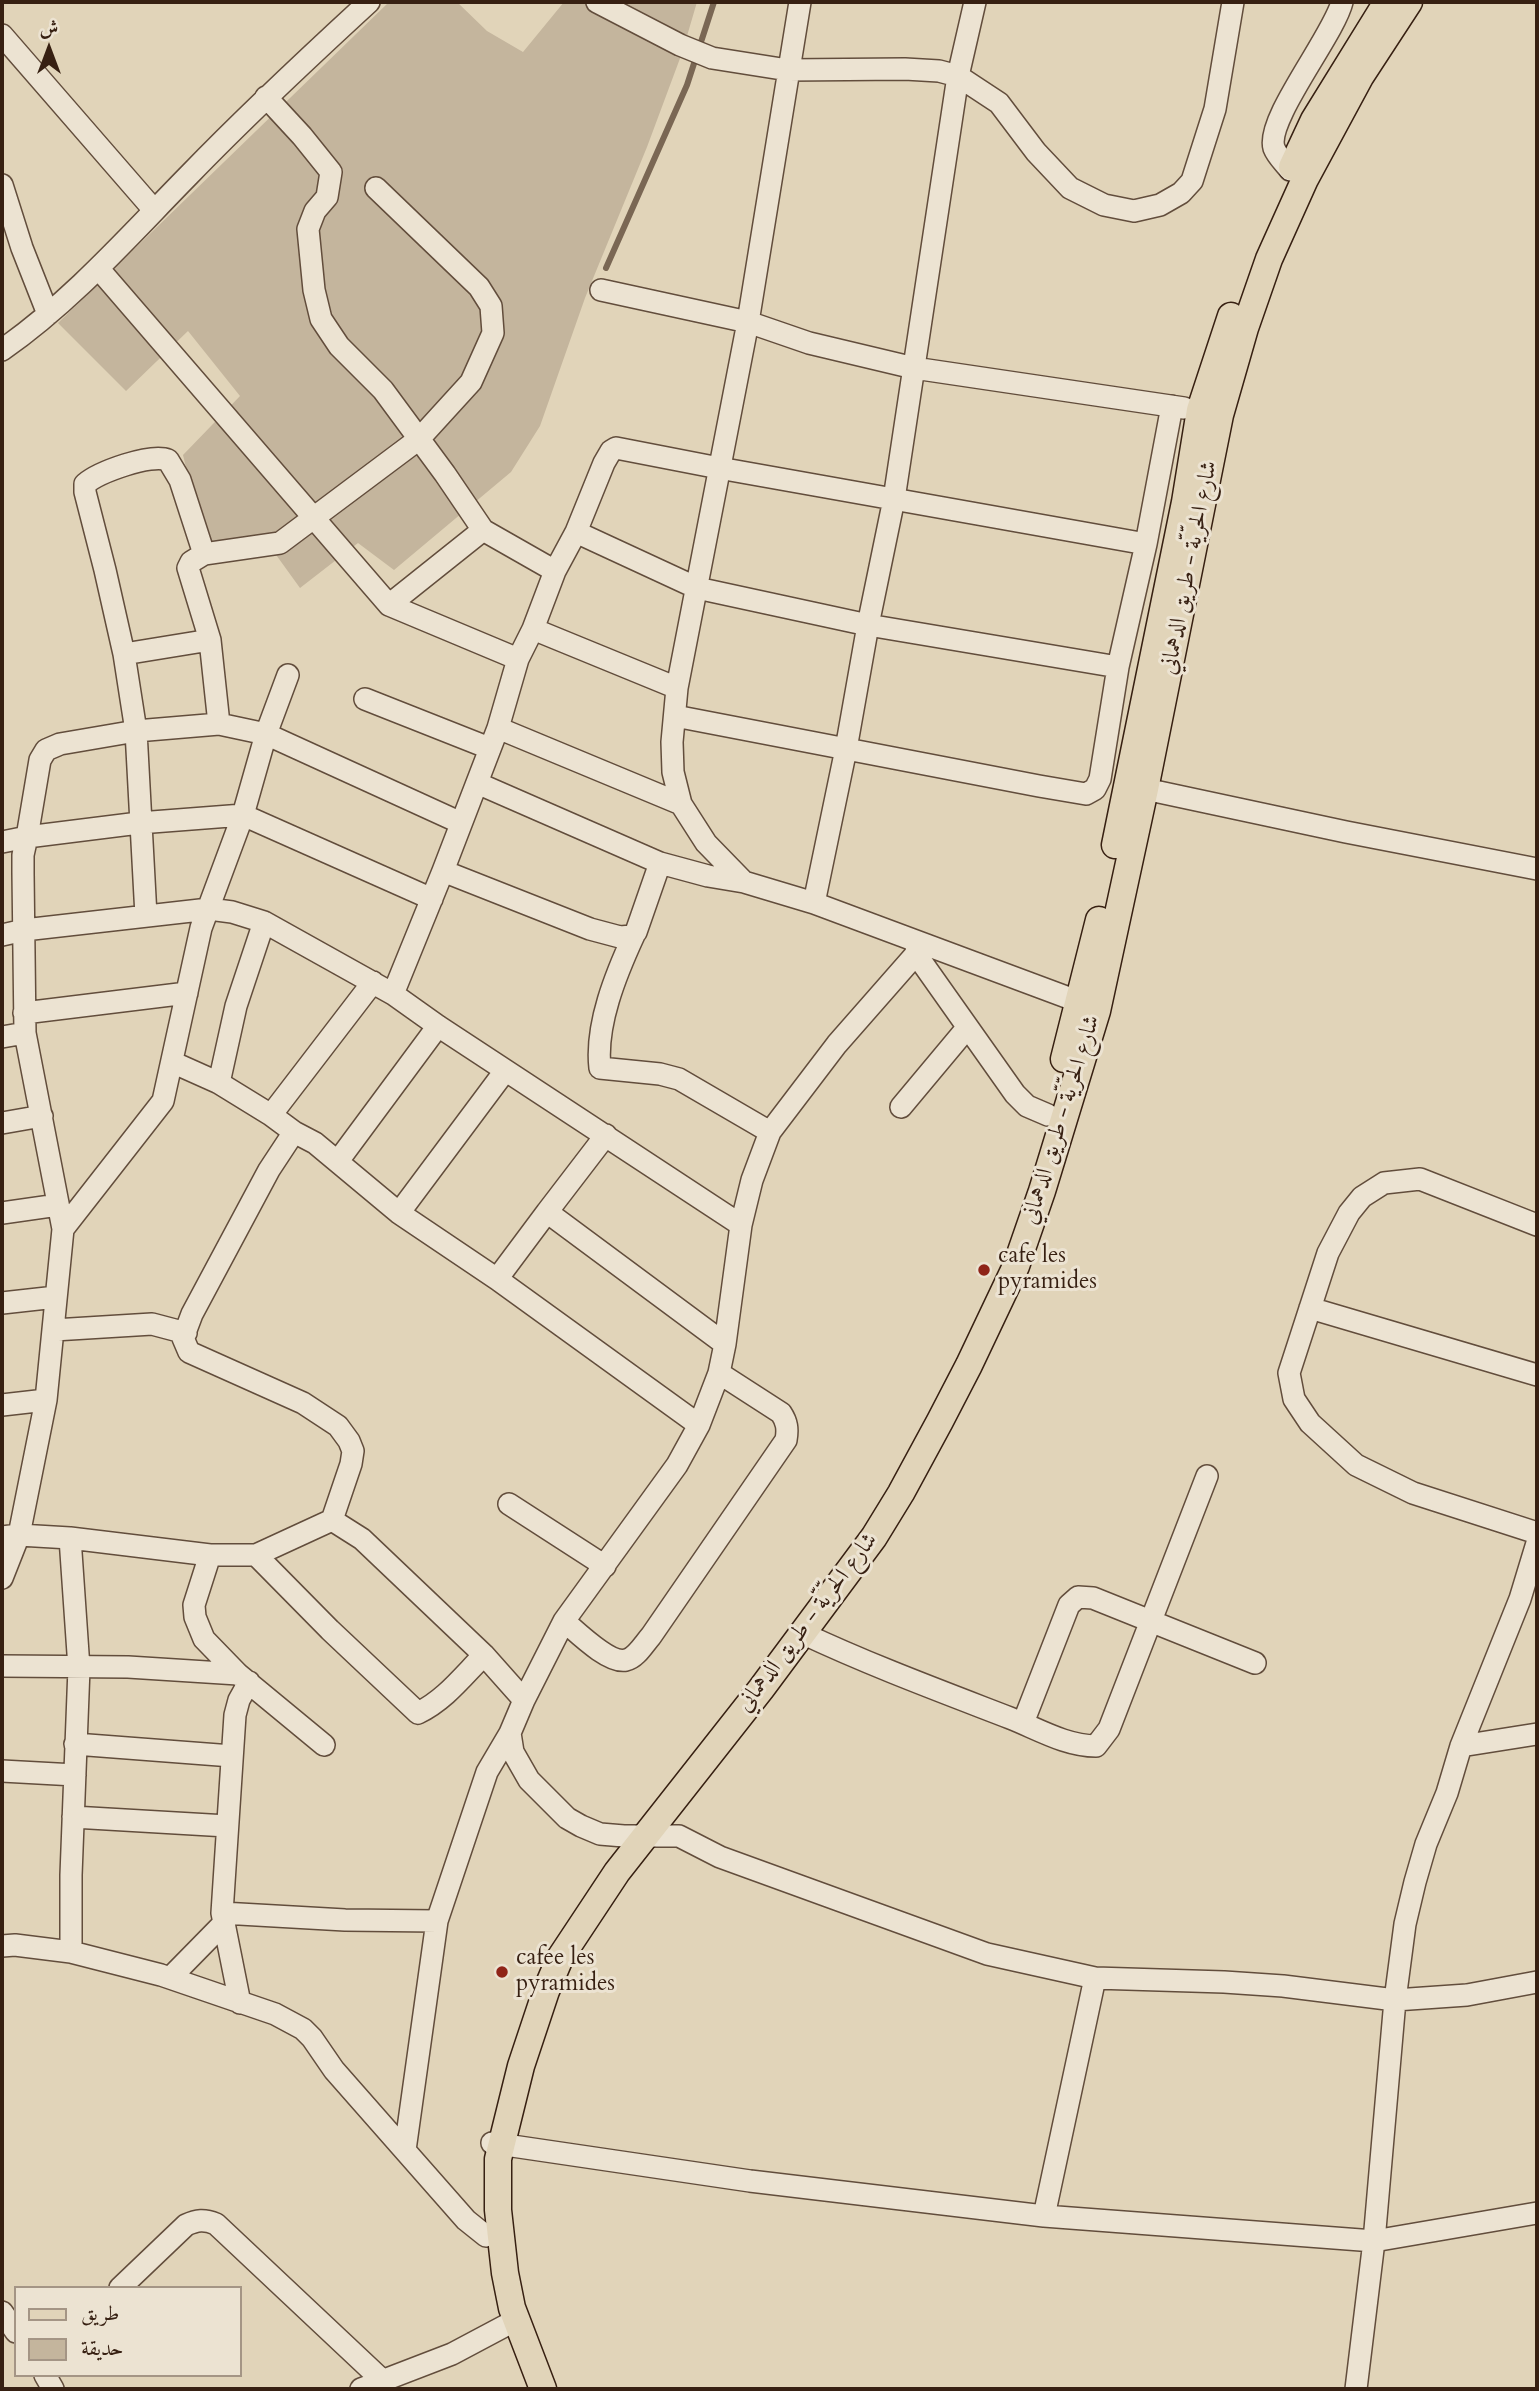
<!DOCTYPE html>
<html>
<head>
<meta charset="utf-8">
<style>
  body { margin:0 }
  #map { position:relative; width:1539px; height:2391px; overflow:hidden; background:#e1d4b9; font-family:Cardo,Amiri,serif }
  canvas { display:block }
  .frame { position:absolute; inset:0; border:4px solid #372012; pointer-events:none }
  .legend { position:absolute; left:14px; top:2286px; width:228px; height:91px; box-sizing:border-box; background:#ece3d2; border:2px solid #a49585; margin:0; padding:9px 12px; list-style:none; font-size:21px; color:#372012 }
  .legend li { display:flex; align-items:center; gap:14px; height:35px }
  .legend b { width:35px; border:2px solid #a49585 }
  .north { position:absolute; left:14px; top:14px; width:70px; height:70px; -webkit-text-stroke:5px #ece3d2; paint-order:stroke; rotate:0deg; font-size:19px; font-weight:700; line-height:28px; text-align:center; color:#372012 }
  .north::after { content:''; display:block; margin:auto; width:24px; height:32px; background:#372012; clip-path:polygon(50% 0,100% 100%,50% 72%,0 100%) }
</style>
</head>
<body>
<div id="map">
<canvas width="1539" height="2391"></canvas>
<div class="frame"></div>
<ul class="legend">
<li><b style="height:9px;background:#e1d4b9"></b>طريق</li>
<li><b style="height:19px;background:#c4b59d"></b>حديقة</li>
</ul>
<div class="north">ش</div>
</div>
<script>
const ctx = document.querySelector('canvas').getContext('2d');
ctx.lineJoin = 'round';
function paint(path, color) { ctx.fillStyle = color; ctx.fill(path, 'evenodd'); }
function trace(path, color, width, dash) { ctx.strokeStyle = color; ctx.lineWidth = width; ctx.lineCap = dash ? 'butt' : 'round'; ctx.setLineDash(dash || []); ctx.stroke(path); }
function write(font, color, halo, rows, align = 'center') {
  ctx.font = font + ' Cardo,Amiri,serif'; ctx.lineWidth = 6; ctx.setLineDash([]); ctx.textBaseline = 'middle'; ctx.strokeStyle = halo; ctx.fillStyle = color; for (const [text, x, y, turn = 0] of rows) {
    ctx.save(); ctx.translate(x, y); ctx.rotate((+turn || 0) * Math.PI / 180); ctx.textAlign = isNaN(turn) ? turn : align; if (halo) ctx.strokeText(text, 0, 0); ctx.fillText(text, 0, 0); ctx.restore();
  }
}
paint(new Path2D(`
  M389 2H457L487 31 523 52 564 2H697L682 53 647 147 585 298 540 426 511 472 394 570 358 543 300 588 274 552 206 550 183 455 240 396 188 331 126 391 58 323Z`), '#c4b59d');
trace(new Path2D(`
  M606 268 687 85 714 2`), '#7a6754', 6);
const minor = new Path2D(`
  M597 2 680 45 712 58 788 70 905 69 939 71 958 76 999 103 1036 152 1070 188 1104 205 1134 211 1160 205 1181 193 1192 181 1215 109 1233 2
  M800 2 748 322 677 688 672 742 673 772 681 804 706 843 744 882 814 903 1077 1001 1092 1009
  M2 35 154 210
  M266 97 302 136 331 172 327 197 315 211 308 229 314 290 321 319 339 346 383 390 445 474 483 530
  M1290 170C1285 163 1277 156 1274 148 1265 120 1334 35 1342 2
  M2 185 22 248 48 314
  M98 268 389 605 518 659
  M601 290 748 322 809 343 914 368 1184 408
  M2 350C72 301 129 236 189 175 247 115 308 58 369 2
  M576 532 697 588 868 625 1118 667
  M389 605 483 530 555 571
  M533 629 677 688
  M124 654 210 640
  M365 699 489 748
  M675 716 1039 786 1086 794 1095 789 1100 779 1118 667 1146 544 1172 406
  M219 724 210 640 188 568 191 562 204 554 280 543 419 439 471 382 493 333 491 306 479 287 376 188
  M498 728 681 804
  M477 783 660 863
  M1131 786 1346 832 1537 869
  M2 842 27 837 23 855V873L25 1033 63 1229 46 1400 19 1535 2 1578
  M443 871 590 929 620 937 632 936 636 932 660 863 708 876 744 882
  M432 899 243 815 139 823 27 837 40 760 46 750 60 744 136 731 219 724 266 734 461 823
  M814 903 846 749 868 625 894 499 958 76 975 2
  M146 916 136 731 124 654 105 570 85 492V484C99 472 151 453 168 460L180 480 204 554
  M2 935 24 930 209 909 232 912 264 922 393 994 438 1026 741 1225
  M634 935C616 974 595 1025 600 1068L660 1074 679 1079 770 1132
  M917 942 916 954 837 1044 770 1132 752 1180 741 1225 725 1344 719 1373 699 1425 677 1465 564 1621 524 1700 510 1733 513 1752 529 1780 567 1818 581 1826 600 1834 624 1836H679L720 1857 987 1954 1095 1978 1224 1982 1283 1986 1395 2000 1467 1995 1537 1982
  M916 954 1015 1094 1027 1106 1048 1115
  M393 994 443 871 498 728 518 659 533 629 555 571 576 532 604 463 611 451 616 448 719 468 1146 544
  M24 1013 187 993
  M2 1037 25 1033
  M172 1062 219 1083 271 1115 294 1132 315 1143 399 1213 497 1279 699 1425
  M219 1083 236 1006 264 922
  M901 1107 967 1028
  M271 1115 373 982
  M2 1123 42 1116
  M606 1135 547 1212 725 1344
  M338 1161 438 1026
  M2 1213 58 1205
  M399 1213 505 1071
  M1537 1225 1420 1179 1384 1183 1362 1197 1349 1213 1328 1253 1289 1373 1294 1399 1310 1423 1356 1465 1413 1493 1537 1533
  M63 1229 163 1101 201 928 243 815 266 734 288 675
  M497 1279 547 1212
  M2 1303 56 1297
  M1310 1308 1537 1375
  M54 1330 152 1324 186 1333
  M2 1405 46 1400
  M509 1504 605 1566
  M332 1520 362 1539 484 1655 524 1700
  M2 1537 19 1535 70 1538 210 1555H256L332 1520 351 1464 353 1451 349 1441 338 1426 303 1403 189 1352 183 1338 192 1314 269 1170 294 1132
  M70 1538 79 1668 71 1875V1952
  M210 1555 194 1605 195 1617 204 1639 238 1674 324 1745
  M256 1555 330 1630 418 1713C445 1700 463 1676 484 1655
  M564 1621C577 1632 609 1664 626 1660 636 1658 644 1644 651 1636L786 1440C788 1429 787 1422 781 1413L719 1373
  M802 1633C870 1665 940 1691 1010 1718 1038 1729 1066 1746 1096 1746L1109 1729 1207 1476
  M2 1666 128 1667 238 1674
  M1023 1723 1069 1605 1078 1597 1093 1598 1255 1663
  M75 1744 232 1756
  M1461 1746 1537 1734
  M2 1771 75 1775
  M73 1817 227 1826
  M222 1913 345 1920 437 1921 487 1772 510 1733
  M2 1946 15 1945 71 1952 161 1975 275 2014 303 2029 312 2038 334 2070 466 2220 486 2236
  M170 1978 224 1923
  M240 2003 222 1913 235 1715 239 1700 249 1682
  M492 2143 750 2181 1044 2216 1374 2241 1537 2213
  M405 2150 437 1921
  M1044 2216 1095 1978
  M120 2288 186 2225C197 2220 204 2219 216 2224L383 2381
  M2 2312 16 2332
  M45 2375 53 2389
  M361 2389 452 2354 516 2320
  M1356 2389 1374 2241 1395 2000 1405 1924 1415 1882 1426 1844 1447 1793 1461 1746 1520 1599 1537 1543`);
const major = new Path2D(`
  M1292 167 1314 120 1387 2
  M1115 845 1185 502 1200 410 1231 316
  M1064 1059 1099 920
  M543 2389 512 2308 505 2273 498 2210V2159L521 2066 546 1991 560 1958 617 1872 761 1689 874 1537 901 1493 940 1421 969 1365 1016 1266 1042 1191 1097 1011 1145 789 1220 415 1245 328 1269 259 1305 179 1360 77 1409 2`);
trace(minor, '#624d3c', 24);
trace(major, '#372012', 29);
trace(minor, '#ece3d2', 21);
trace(major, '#e1d4b9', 26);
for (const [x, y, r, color] of [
  [984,1270,7,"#8f2418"],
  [502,1972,7,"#8f2418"]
]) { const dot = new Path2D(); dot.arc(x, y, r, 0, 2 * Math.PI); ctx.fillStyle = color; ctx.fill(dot); trace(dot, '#ece3d2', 2.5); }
write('23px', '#372012', '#ece3d2', [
  ["شارع الحرّيّة - طريق الدهماني",1190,568,-79],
  ["شارع الحرّيّة - طريق الدهماني",1062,1120,-73],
  ["شارع الحرّيّة - طريق الدهماني",808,1623,-53]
]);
write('23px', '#372012', '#ece3d2', [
  ["cafe les",998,1257],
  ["pyramides",998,1283],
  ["cafee les",516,1959],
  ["pyramides",516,1985]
], 'left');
</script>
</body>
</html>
